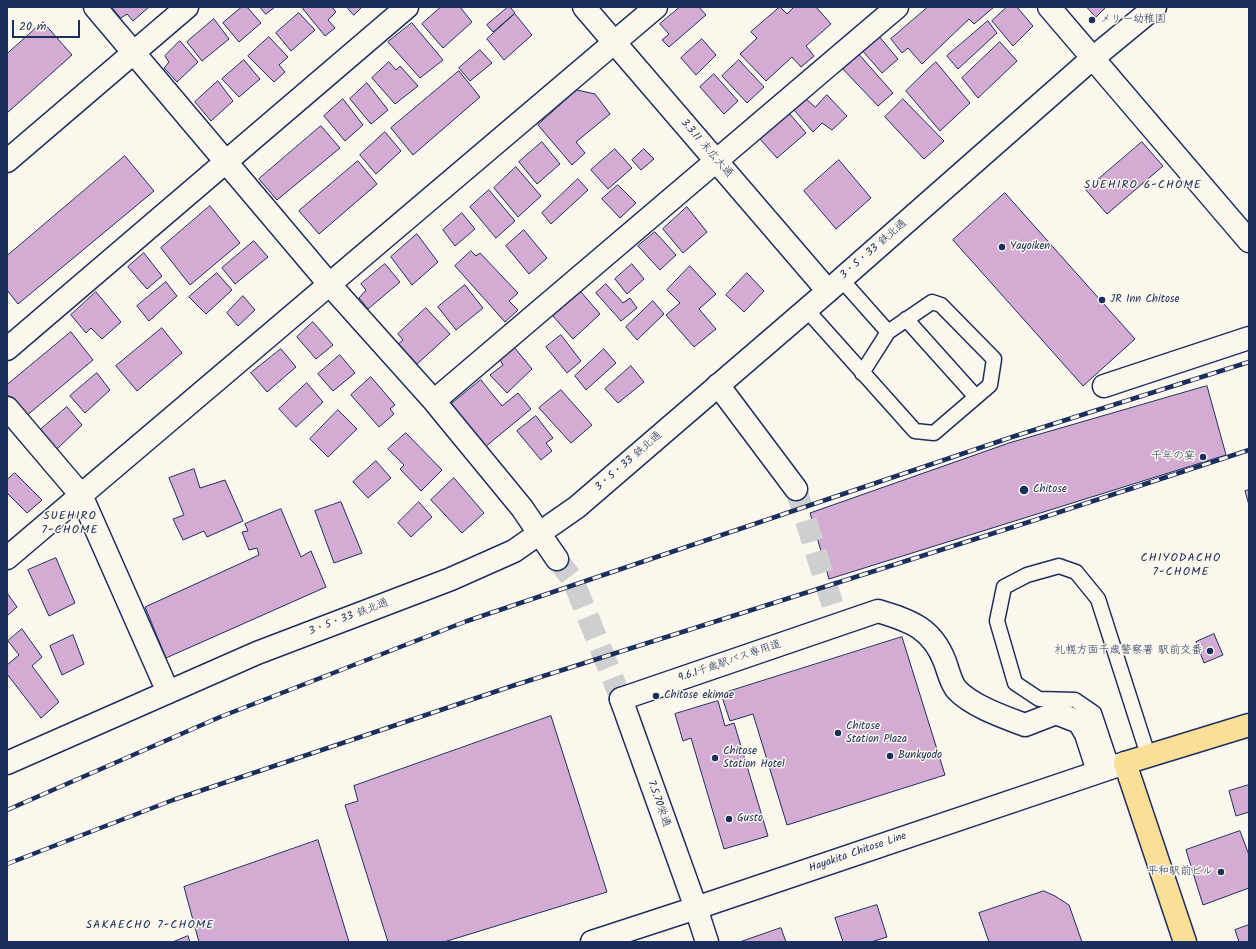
<!DOCTYPE html>
<html>
<head>
<meta charset="utf-8">
<style>
  body { margin:0 }
  #map { position:relative; width:1256px; height:949px; overflow:hidden; background:#fbf7ec; font-family:Kalam,sans-serif }
  canvas { display:block }
  .frame { position:absolute; inset:0; border:8px solid #1b2f5e; pointer-events:none }
  .scale { position:absolute; left:12px; top:20px; width:68px; height:18px; box-sizing:border-box; border:2px solid #1b2f5e; border-top:0; padding-left:5px; font-size:12px; line-height:14px; white-space:nowrap; color:#1b2f5e; -webkit-text-stroke:3px #fbf7ec; paint-order:stroke }
</style>
</head>
<body>
<div id="map">
<canvas width="1256" height="949"></canvas>
<div class="frame"></div>
<div class="scale">20 m</div>
</div>
<script>
const ctx = document.querySelector('canvas').getContext('2d');
ctx.lineJoin = 'round';
function paint(path, color) { ctx.fillStyle = color; ctx.fill(path, 'evenodd'); }
function trace(path, color, width, dash) { ctx.strokeStyle = color; ctx.lineWidth = width; ctx.lineCap = dash ? 'butt' : 'round'; ctx.setLineDash(dash || []); ctx.stroke(path); }
function write(font, color, halo, rows, align = 'center') {
  ctx.font = font + ' Kalam,"Klee One",sans-serif'; ctx.lineWidth = 3; ctx.setLineDash([]); ctx.textBaseline = 'middle'; ctx.strokeStyle = halo; ctx.fillStyle = color; for (const [text, x, y, turn = 0] of rows) {
    ctx.save(); ctx.translate(x, y); ctx.rotate((+turn || 0) * Math.PI / 180); ctx.textAlign = isNaN(turn) ? turn : align; if (halo) ctx.strokeText(text, 0, 0); ctx.fillText(text, 0, 0); ctx.restore();
  }
}
const building = new Path2D(`
  M112 7H149L133 21 127 14 121 18Z
  M242 7H247L261 23 239 42 223 23Z
  M260 7H275L266 14Z
  M305 7H332L336 12 328 20 335 28 325 36 303 9Z
  M347 7H362L354 15Z
  M441 7H460L472 22 443 48 422 24Z
  M508 7H510L515 13 493 32 487 25Z
  M680 7H699L706 15 669 47 662 40 669 34 660 24Z
  M780 7 787 14 794 7H816L831 24 806 46 814 56 801 67 792 57 766 81 740 54 757 38 751 32Z
  M928 7H994L974 24 969 19 922 64 908 48 902 53 891 39Z
  M1007 7H1017L1033 26 1013 46 992 21Z
  M1087 7H1106L1096 17Z
  M299 13 315 30 291 51 276 33Z
  M515 14 532 35 504 60 487 39Z
  M214 19 229 39 202 61 187 42Z
  M988 21 997 33 958 69 947 56Z
  M43 22 72 55 7 113V54Z
  M412 23 443 60 420 78 388 42Z
  M877 34 898 59 882 73 860 48Z
  M269 37 288 57 279 65 285 72 274 82 248 56Z
  M702 39 716 55 696 75 681 58Z
  M180 41 198 62 177 82 164 68 169 62 165 56Z
  M1000 42 1017 61 978 98 962 78Z
  M480 50 492 63 470 81 459 68Z
  M856 51 893 93 878 106 840 66Z
  M244 60 260 79 239 97 222 79Z
  M739 60 764 87 747 103 722 76Z
  M389 62 396 70 400 66 418 86 395 104 372 78Z
  M936 62 970 103 940 131 906 91Z
  M459 71 480 97 413 155 391 128Z
  M714 74 738 101 724 114 700 87Z
  M218 81 233 101 211 121 195 102Z
  M367 83 388 110 371 124 350 99Z
  M577 90 595 94 610 114 576 142 585 153 572 165 538 125Z
  M827 95 847 116 832 130 822 123 813 132 794 110 805 98 815 107Z
  M343 99 363 125 345 141 324 116Z
  M903 99 944 141 924 159 885 117Z
  M789 113 806 133 777 158 759 138Z
  M321 126 340 148 277 200 259 179Z
  M385 132 401 151 376 174 360 155Z
  M542 142 560 164 537 184 519 162Z
  M1142 142 1163 166 1107 214 1086 190Z
  M615 149 632 168 608 189 591 170Z
  M644 149 654 159 641 170 632 160Z
  M125 156 154 191 18 304 7 290V256Z
  M839 160 871 198 836 229 804 191Z
  M358 161 377 184 319 234 299 211Z
  M516 167 541 196 518 217 494 188Z
  M578 179 588 190 551 224 542 213Z
  M618 185 636 203 620 218 602 199Z
  M489 190 515 221 496 238 470 207Z
  M1005 193 1135 339 1083 386 953 240Z
  M210 206 240 243 190 285 161 248Z
  M687 207 707 232 683 253 663 229Z
  M462 213 475 229 455 246 443 230Z
  M524 230 547 258 529 274 506 246Z
  M655 232 676 255 660 270 638 246Z
  M417 234 438 262 412 285 391 257Z
  M254 241 268 257 235 284 222 268Z
  M471 251 476 256 480 253 518 293 509 301 518 310 505 322 455 266Z
  M144 253 162 276 147 289 128 267Z
  M385 264 400 282 368 309 359 298 366 290 361 284Z
  M632 264 644 279 627 294 615 279Z
  M690 266 716 294 699 309 716 329 694 347 666 315 680 303 667 290Z
  M217 273 232 290 206 314 189 297Z
  M747 273 764 291 744 312 726 295Z
  M166 282 177 296 149 321 137 306Z
  M606 284 623 303 630 298 637 308 621 321 596 293Z
  M465 285 483 308 456 330 438 307Z
  M96 292 121 322 102 339 91 328 86 333 71 315Z
  M581 292 600 314 573 339 553 316Z
  M243 296 255 310 238 326 227 313Z
  M653 301 664 314 637 340 626 327Z
  M426 308 450 334 417 364 398 344 403 340 398 334Z
  M313 322 333 345 316 359 297 337Z
  M162 328 182 353 137 391 116 366Z
  M71 332 93 360 25 417 7 394V385Z
  M561 335 581 361 567 373 546 347Z
  M514 347 532 369 507 393 490 375 503 365 499 358Z
  M281 349 296 367 267 392 251 373Z
  M604 349 616 363 586 390 575 376Z
  M340 355 355 373 333 391 318 374Z
  M631 366 644 382 618 403 605 389Z
  M97 373 110 390 85 413 70 396Z
  M371 377 395 405 390 409 394 414 379 427 351 395Z
  M481 380 502 406 518 393 531 409 485 447 450 405Z
  M307 383 323 402 296 427 279 409Z
  M1207 386 1226 455 829 579 810 513 1009 443Z
  M561 390 592 425 571 443 539 408Z
  M67 407 82 425 56 450 39 431Z
  M338 410 357 429 328 457 310 439Z
  M536 416 553 438 546 443 552 451 541 460 517 431Z
  M406 433 442 470 421 491 400 469 404 465 388 449Z
  M376 461 391 478 368 498 353 482Z
  M194 469 200 488 225 480 243 521 207 537 204 531 183 540 173 519 184 515 169 478Z
  M15 473 42 500 27 513 7 493V480Z
  M454 478 484 513 462 533 431 500Z
  M1249 490V505L1245 491Z
  M341 502 362 553 334 563 315 511Z
  M419 502 432 517 411 537 398 523Z
  M281 509 301 557 311 551 326 587 166 658 145 607 259 555 257 548 249 550 242 532 248 531 245 524Z
  M56 558 75 603 49 616 28 570Z
  M7 593 17 607 7 616Z
  M22 629 42 657 32 666 59 702 41 718 7 674V665L19 655 8 641Z
  M1214 634 1223 655 1204 663 1196 642Z
  M73 635 84 664 62 675 50 646Z
  M902 637 945 775 787 825 753 714 730 721 721 694Z
  M718 701 725 726 734 723 768 836 724 849 691 738 683 741 675 714Z
  M551 716 607 892 444 942H388L345 805 358 801 354 786Z
  M1249 785V812L1236 816 1229 791Z
  M1240 831 1249 855V888L1203 905 1186 850Z
  M318 840 349 942H199L184 887Z
  M1044 891 1055 896 1069 905 1082 942H989L979 913Z
  M877 905 887 937 871 942H843L835 918Z
  M1249 925V942H1239L1235 930Z
  M781 928 786 942H740Z
  M188 936 190 942H173Z`);
paint(building, '#d4acd3');
trace(building, '#1b2f5e', 1);
trace(new Path2D(`
  M796 489 839 625`), '#cecfd0', 22, [22, 11]);
trace(new Path2D(`
  M557 559 573 580 621 699`), '#cecfd0', 22, [22, 11]);
const lane = new Path2D(`
  M806 309 915 431 934 433 990 385 994 359 941 305 932 302 888 332 841 279
  M906 319 976 397
  M862 373 888 332
  M1112 767 1094 713 1075 700 1039 699 1015 683 997 621 1004 587 1027 575 1059 566 1076 572 1098 599 1148 755`);
const street = new Path2D(`
  M95 7 330 285 434 401 522 508 539 533
  M1049 7 1249 241
  M7 161 187 7
  M7 349 407 7
  M718 385 796 489
  M1104 386 1249 338
  M434 401 897 7
  M7 408 81 495 168 692
  M7 558 656 7
  M621 699 878 611C911 621 932 628 945 662 948 670 951 684 957 690 972 706 1004 717 1025 725L1056 713 1079 722 1086 734 1098 771
  M696 908 707 942`);
const secondary = new Path2D(`
  M584 7 828 291
  M539 533 557 559
  M621 699 696 908
  M7 763 257 653 451 579 514 551 577 507 828 291 1087 63 1155 7
  M592 942 696 908 1125 763`);
const highway = new Path2D(`
  M1185 942 1125 763 1249 725`);
trace(lane, '#1b2f5e', 17);
trace(street, '#1b2f5e', 25);
trace(secondary, '#1b2f5e', 25);
trace(highway, '#1b2f5e', 25);
trace(lane, '#fbf7ec', 14);
trace(street, '#fbf7ec', 22);
trace(secondary, '#fbf7ec', 22);
trace(highway, '#fbdf96', 22);
const rail = new Path2D(`
  M7 810 220 717 467 621 1012 437 1249 362
  M7 864 173 800 512 686 1032 521 1249 450`);
trace(rail, '#1b2f5e', 4.5);
trace(rail, '#fbf7ec', 3, [9]);
for (const [x, y, r, color] of [
  [1092,20,4,"#1b2f5e"],
  [1002,247,4,"#1b2f5e"],
  [1102,300,4,"#1b2f5e"],
  [1203,457,4,"#1b2f5e"],
  [1024,490,5,"#1b2f5e"],
  [1210,651,4,"#1b2f5e"],
  [656,696,4,"#1b2f5e"],
  [838,733,4,"#1b2f5e"],
  [890,756,4,"#1b2f5e"],
  [715,758,4,"#1b2f5e"],
  [729,819,4,"#1b2f5e"],
  [1221,872,4,"#1b2f5e"]
]) { const dot = new Path2D(); dot.arc(x, y, r, 0, 2 * Math.PI); ctx.fillStyle = color; ctx.fill(dot); trace(dot, '#fbf7ec', 1.5); }
write('11px', '#1b2f5e', '#fbf7ec', [
  ["メリー幼稚園",1100,20],
  ["Yayoiken",1010,247],
  ["JR Inn Chitose",1110,300],
  ["千年の宴",1195,457,"right"],
  ["Chitose",1033,490],
  ["札幌方面千歳警察署 駅前交番",1202,651,"right"],
  ["Chitose ekimae",664,696],
  ["Chitose",846,727],
  ["Station Plaza",846,740],
  ["Chitose",723,752],
  ["Station Hotel",723,765],
  ["Bunkyodo",898,756],
  ["Gusto",737,819],
  ["平和駅前ビル",1213,872,"right"]
], 'left');
write('11px', '#1b2f5e', '#fbf7ec', [
  ["3.3.11 末広大通",706,149,49],
  ["3・5・33 鉄北通",874,250,-41],
  ["3・5・33 鉄北通",629,462,-41],
  ["3・5・33 鉄北通",349,618,-21],
  ["9.6.1千歳駅バス専用道",730,662,-19],
  ["7.5.70栄通",658,804,70],
  ["Hayakita Chitose Line",858,853,-19]
]);
ctx.letterSpacing = '1px';
write('12px', '#1b2f5e', '#fbf7ec', [
  ["SUEHIRO 6-CHOME",1143,186],
  ["SUEHIRO",70,517],
  ["7-CHOME",70,531],
  ["CHIYODACHO",1181,559],
  ["7-CHOME",1181,573],
  ["SAKAECHO 7-CHOME",150,926]
]);
ctx.letterSpacing = '0px';
</script>
</body>
</html>
